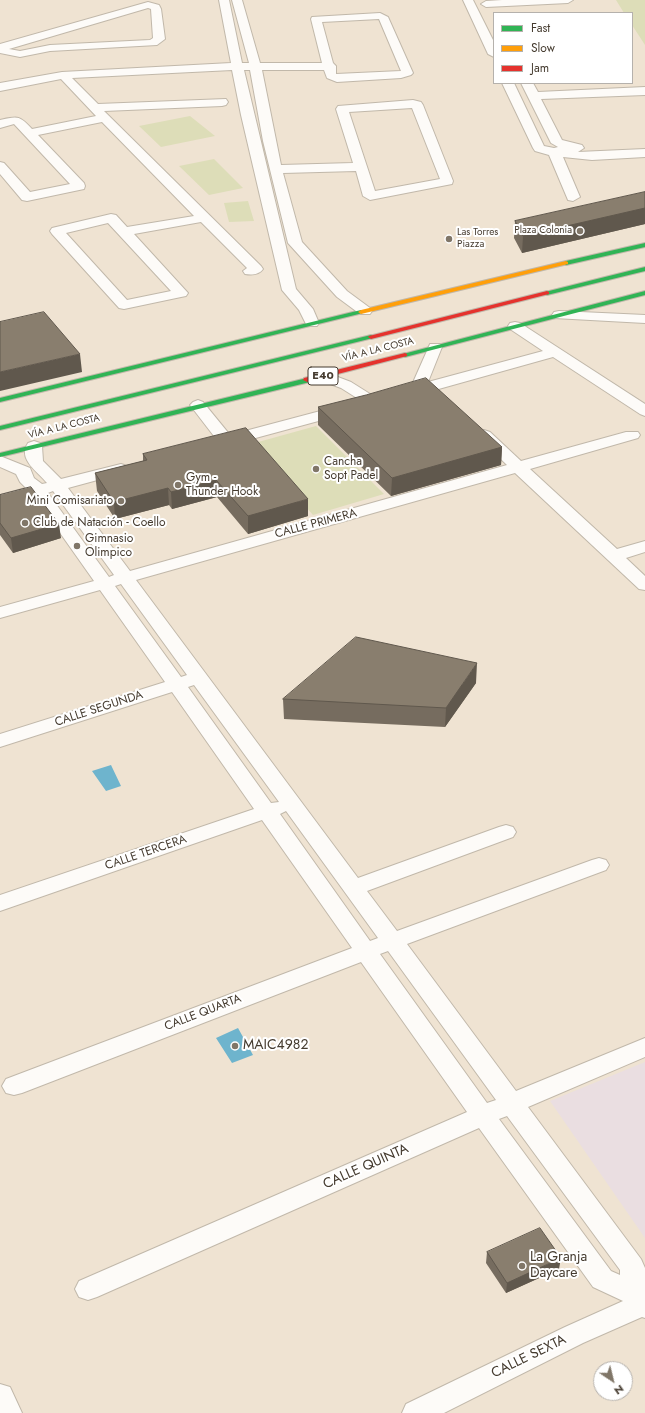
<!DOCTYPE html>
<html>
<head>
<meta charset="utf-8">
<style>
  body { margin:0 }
  #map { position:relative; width:645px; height:1413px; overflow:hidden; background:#efe3d2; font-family:Jost,sans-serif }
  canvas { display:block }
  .legend { position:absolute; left:493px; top:12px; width:140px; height:72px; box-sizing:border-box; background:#fff; border:1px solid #b5b1ac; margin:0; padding:5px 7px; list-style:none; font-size:12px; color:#453b2f }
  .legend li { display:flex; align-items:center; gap:8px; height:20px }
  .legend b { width:20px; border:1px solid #b5b1ac }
  .north { position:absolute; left:593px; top:1361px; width:40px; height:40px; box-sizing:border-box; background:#fff; border:1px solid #b5b1ac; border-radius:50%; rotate:145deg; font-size:11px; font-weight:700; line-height:16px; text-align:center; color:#453b2f }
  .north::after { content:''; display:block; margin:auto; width:14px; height:18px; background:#807668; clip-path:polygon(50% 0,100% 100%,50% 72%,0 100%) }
</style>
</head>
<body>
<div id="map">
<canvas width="645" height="1413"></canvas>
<ul class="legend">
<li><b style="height:5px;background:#30b455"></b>Fast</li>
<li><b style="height:5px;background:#ff9f0a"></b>Slow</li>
<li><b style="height:5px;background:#e5322d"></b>Jam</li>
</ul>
<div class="north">N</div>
</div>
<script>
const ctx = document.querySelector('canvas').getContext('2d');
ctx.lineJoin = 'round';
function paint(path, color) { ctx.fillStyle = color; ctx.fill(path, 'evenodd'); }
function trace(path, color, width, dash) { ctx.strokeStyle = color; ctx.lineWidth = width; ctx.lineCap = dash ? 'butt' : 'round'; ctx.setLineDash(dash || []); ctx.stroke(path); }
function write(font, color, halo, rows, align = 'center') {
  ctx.font = font + ' Jost,sans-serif'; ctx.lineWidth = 4; ctx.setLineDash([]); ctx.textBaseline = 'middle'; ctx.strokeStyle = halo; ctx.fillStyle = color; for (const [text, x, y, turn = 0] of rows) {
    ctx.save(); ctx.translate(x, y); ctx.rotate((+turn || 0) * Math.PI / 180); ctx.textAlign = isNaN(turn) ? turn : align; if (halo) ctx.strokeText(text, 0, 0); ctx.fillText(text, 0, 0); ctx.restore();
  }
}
paint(new Path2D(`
  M645 1062V1238L550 1101Z`), '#eadee1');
paint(new Path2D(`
  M616 0H645V45L632 25V13H624Z
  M190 116 215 136 161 147 139 126Z
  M214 159 243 188 209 195 179 166Z
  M248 201 254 221 229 222 224 203Z
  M316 426 384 494 313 515 251 444Z`), '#ddddb8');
paint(new Path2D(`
  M111 765 121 786 106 791 92 771Z
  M238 1028 253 1055 232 1063 216 1038Z`), '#6eb4cd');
const street = new Path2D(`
  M219 0H229L242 63H249L232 0H242L260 63H322L311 19 312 17 380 13 388 17 413 73 411 75 401 78 337 82 327 78 324 70H262L281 165 353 163 336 109 338 106 413 100 421 102 423 105 453 181 452 184 370 200 363 196 356 171 283 173 302 242 347 291 370 308 372 311 370 314H360L337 297 288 243 263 141 250 70H244L296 289 313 309 319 323 317 326H307L299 310 282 290 241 115 232 70 72 78 98 104 226 99 228 102 226 105 222 106 104 111 261 266 263 269C259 275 251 275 245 274L243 271 247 268 201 222 134 234 188 293 186 296 181 297 124 309 119 308 52 234 50 231 52 228 111 214 116 215 127 227 194 216 102 122 38 135 84 183 85 186 84 189 27 201 22 200 0 174V162L4 163 30 192 70 184 14 124 0 128V120C18 116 19 115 32 129L96 116 61 79 0 91V83L62 72 231 63ZM379 19 401 71 336 74V66L333 63 322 22ZM412 108 440 179 375 191 349 112ZM108 223 171 291 127 300 66 233Z
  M463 0H473L494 42V57L488 54Z
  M502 0H573L568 3 486 7 481 4 486 1Z
  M148 2 159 5 161 9 165 39 157 45 50 51 20 57 0 53V44ZM148 8 151 9 153 38 150 40 50 45 20 51 9 49Z
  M502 83H514L544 146 554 148 558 147 551 143 521 83H533L538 92 645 87V95L541 99 562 140 582 145 584 148 578 152 645 149V157L592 160 563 157 580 197 573 201 568 200 549 155 535 151 533 148Z
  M559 311 645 315V323L554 318 552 315 554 312Z
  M515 322 520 323 645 404V416L640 414 553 357 410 397 405 395 402 392 405 389 411 387 430 344H440L442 347 428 382 543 351 510 329 508 326 510 323Z
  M322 371 351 382 378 399 381 402 378 405H368L341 388 317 379 314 376 317 373Z
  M198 400 203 402 230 435 343 405 348 407 351 410 348 413 226 446 220 444 190 405 193 402Z
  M484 430 490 432 521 461 626 432H638L640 435 638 438 530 469 617 549 645 541V552L626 558 645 576V590L639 589 515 473 136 580 358 878 499 827 506 825 513 827 516 832 513 837 367 891 397 931 592 860 599 858 606 860 609 865 606 870 407 944 516 1091 645 1038V1057L528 1107 641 1259 645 1268V1318L642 1317 583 1343 444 1413H402L406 1404 565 1327 623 1301 593 1287 479 1128 97 1297 88 1300 79 1297 75 1289 79 1281 467 1112 361 962 22 1093 14 1095 6 1093 2 1086 6 1079 352 948 262 820 0 911V895L254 809 172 692 0 747V734L165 682 100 590 0 618V607L94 581 34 496 0 505V495L26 488 20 482 16 474 0 467V456L30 468 34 478 42 484 47 483C38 472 17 459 28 443L34 441 40 443 42 446 43 461 61 479 121 464 127 466 129 469 127 472 68 488 130 571 507 465 476 435 478 432ZM53 491 114 575 109 577 48 493ZM121 584 187 675 181 677 115 586ZM194 685 279 802 271 803 188 687ZM286 811 378 938 370 941 280 814ZM388 951 496 1100 487 1103 380 954ZM507 1116 620 1270V1275L611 1271 499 1119Z
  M0 1384 10 1387 22 1413H0Z`);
const fast = new Path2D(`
  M645 243V247L566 265 563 263 566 261Z
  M645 267V271L547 295 544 293 545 292Z
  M645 291V295L405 357 401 355 403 354Z
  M361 310 364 312 363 313 0 402V398Z
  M371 335 373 336V338L0 430V426Z
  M307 378 311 380 310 382 0 457V453Z`);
const slow = new Path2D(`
  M566 261 568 262V264L361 314 358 312 361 310Z`);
const jam = new Path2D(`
  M547 291 549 292V294L371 339 368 337 369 336Z
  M405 353 407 354V356L307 382 303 380 304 378Z`);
trace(street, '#c1b8aa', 2);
trace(fast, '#c1b8aa', 2);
trace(slow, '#c1b8aa', 2);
trace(jam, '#c1b8aa', 2);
paint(street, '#fdfbf8');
paint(fast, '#30b455');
paint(slow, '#ff9f0a');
paint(jam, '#e5322d');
paint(new Path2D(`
  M645 192V224L522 253 514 238 515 221Z
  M318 407 502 447 501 465 391 496 318 425Z
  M246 428 308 516 248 534 217 497 172 509 169 505 115 519 97 491 95 473 143 461V454Z
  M0 495 61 538 13 553 0 535Z
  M476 683 445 727 284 719 283 699Z
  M487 1252 559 1269 506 1293 486 1263Z`), '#766c5f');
paint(new Path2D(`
  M645 208V224L522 253 523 236Z
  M80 354 82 372 0 391V372Z
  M502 447 501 465 391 496 392 478Z
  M216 480 217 497 172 509 171 492Z
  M168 488 169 505 115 519 114 502Z
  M308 499V516L248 534V516Z
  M59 524 61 538 13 553 11 538Z
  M477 663 476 683 445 727 446 708Z
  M561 1258 559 1269 506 1293 507 1283Z`), '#60584d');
const building = new Path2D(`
  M645 192V208L523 236 515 221Z
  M44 312 80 354 0 372V322Z
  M426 378 502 447 392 478 318 407 366 395Z
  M246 428 308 499 248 516 216 480 171 492 168 488 114 502 95 473 147 460 143 454Z
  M31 487 59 524 11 538 0 523V495Z
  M356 637 477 663 446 708 283 699Z
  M540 1228 561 1258 507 1283 487 1252Z`);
paint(building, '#897e6e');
trace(building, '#60584d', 1);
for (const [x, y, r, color] of [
  [580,231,4,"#807668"],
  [449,239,4,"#807668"],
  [316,469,4,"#807668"],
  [178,485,4,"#807668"],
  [121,501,4,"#807668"],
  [25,523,4,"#807668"],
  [77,546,4,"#807668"],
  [235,1046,4,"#807668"],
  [522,1266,4,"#807668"]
]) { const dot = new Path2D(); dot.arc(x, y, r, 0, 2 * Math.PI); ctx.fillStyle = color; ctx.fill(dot); trace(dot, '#fff', 1.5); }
write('10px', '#453b2f', '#fff', [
  ["Plaza Colonia",572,231],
  ["Las Torres",457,233,"left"],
  ["Piazza",457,245,"left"]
], 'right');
write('10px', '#453b2f', '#fff', [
  ["VÍA A LA COSTA",378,350,-14],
  ["VÍA A LA COSTA",64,427,-14]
]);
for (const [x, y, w] of [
  [323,376,30]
]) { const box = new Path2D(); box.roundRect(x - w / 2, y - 9, w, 18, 3); ctx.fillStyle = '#fff'; ctx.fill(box); trace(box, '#453b2f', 1); }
write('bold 11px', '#453b2f', null, [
  ["E40",323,376]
]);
write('12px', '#453b2f', '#fff', [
  ["Cancha",324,462],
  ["Sopt Padel",324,476],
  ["Gym -",186,478],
  ["Thunder Hook",186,492],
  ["Mini Comisariato",113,501,"right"],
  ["Club de Natación - Coello",33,523],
  ["Gimnasio",85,539],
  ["Olimpico",85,553]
], 'left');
write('12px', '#453b2f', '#fff', [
  ["CALLE PRIMERA",316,524,-15],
  ["CALLE SEGUNDA",99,709,-18],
  ["CALLE TERCERA",146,853,-19],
  ["CALLE QUARTA",203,1013,-21]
]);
write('14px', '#453b2f', '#fff', [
  ["MAIC4982",243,1046],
  ["La Granja",530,1258],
  ["Daycare",530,1274]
], 'left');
write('14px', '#453b2f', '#fff', [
  ["CALLE QUINTA",366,1167,-24],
  ["CALLE SEXTA",529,1357,-26]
]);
</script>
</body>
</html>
